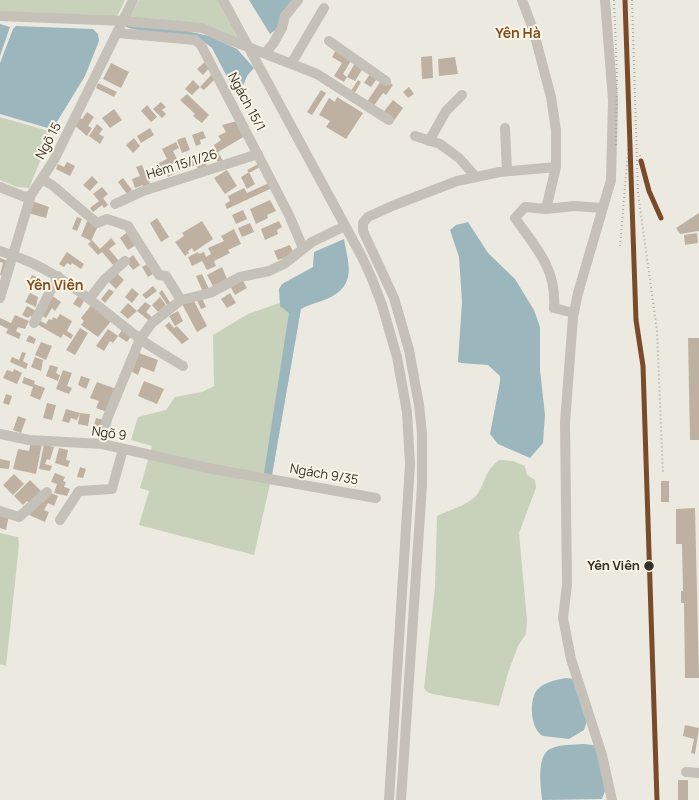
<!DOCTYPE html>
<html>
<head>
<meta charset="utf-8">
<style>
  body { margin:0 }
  canvas { display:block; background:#ece9e0 }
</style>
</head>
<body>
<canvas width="699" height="800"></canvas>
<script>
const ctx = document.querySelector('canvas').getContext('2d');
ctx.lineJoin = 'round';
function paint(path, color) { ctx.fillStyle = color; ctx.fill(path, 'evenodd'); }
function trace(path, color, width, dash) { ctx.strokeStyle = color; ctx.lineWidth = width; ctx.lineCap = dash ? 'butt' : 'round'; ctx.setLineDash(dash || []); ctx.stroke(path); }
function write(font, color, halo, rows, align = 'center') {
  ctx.font = font + ' Manrope,sans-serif'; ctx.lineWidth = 4; ctx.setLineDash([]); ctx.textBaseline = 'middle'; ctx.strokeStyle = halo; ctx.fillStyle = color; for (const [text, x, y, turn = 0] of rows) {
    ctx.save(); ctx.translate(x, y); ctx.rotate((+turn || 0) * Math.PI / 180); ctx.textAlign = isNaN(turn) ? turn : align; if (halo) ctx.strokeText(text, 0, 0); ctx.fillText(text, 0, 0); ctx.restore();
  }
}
paint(new Path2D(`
  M0 0H125L117 17 0 12Z
  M139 0H218L238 39 129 19Z
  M0 117 52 132 29 188 17 187 0 180Z
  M303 295 272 475 254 555 139 525 149 491 140 488 152 446 131 440 138 417 166 410 175 397 202 392 214 386 213 335 248 314Z
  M499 460 513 461 525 466 527 475 535 480 536 488 519 533 527 620 526 634 518 646 508 673 499 706 432 694 427 692 424 688 435 587 437 516C449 510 470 505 478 493 487 479 484 472 499 460Z
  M0 533 18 537 19 545 6 666 0 664Z`), '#c8d2ba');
paint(new Path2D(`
  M249 0H293L278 28 270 34Z
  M0 24 10 27 0 56Z
  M127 24 178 29 209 36 237 49 254 68 247 76 238 98 212 48 203 41 132 29 126 27Z
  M16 26 93 29 98 34 99 41 85 76 55 125 51 129 0 114V63L13 29Z
  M468 222 488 253 515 279 534 310 540 327V370L545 415 543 443 530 458 498 444 490 434 500 382V376L488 365 461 363 458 362 462 302 459 257 450 230 456 225Z
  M344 239C348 263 357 283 331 297 321 302 310 304 301 309L272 475 264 473 289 313 280 306 279 289 282 284 313 267 314 252Z
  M566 678 576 679 587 721 584 730 569 739 543 736C530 729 529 700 537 690 544 682 556 680 566 678Z
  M584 744 599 746 605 791 602 799 542 800C541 788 536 756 550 749 559 744 574 745 584 744Z`), '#9cb6bd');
paint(new Path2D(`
  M336 50 352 59 343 74 347 77 344 82 334 76 342 63 332 57Z
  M432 56 433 78 422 79 421 57Z
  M455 57 458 74 439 76 438 59Z
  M206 61 209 68 203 75 197 69Z
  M111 63 129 72 121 88 103 79Z
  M355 63 363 68 355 81 347 77Z
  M372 71 379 76 371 87 364 83Z
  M211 75 215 79 204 90 200 87Z
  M383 78 393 85 386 95 383 93 373 107 366 103Z
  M193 80 200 87 192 95 185 89Z
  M358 80 361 82 353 96 349 94Z
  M98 83 117 92 114 97 96 88Z
  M409 87 414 94 408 98 403 92Z
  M321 90 326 93 312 115 307 112Z
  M187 94 209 115 202 123 193 116 195 114 180 100Z
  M337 97 363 113 346 139 326 127 330 121 319 115 329 98 335 102Z
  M393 100 403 108 393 122 382 114Z
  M161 102 166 107 162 110 166 114 162 118 153 109Z
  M147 105 157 117 151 122 141 111Z
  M114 109 122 120 110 128 102 118Z
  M87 112 94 117 88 126 92 128 87 136 73 124 78 117 82 119Z
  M237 121 245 136 218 152 223 161 219 164 212 152 216 150 214 145 221 140 218 136 226 132 222 125Z
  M97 124 103 129 99 134 104 137 100 144 89 136Z
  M150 128 154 135 141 143 137 136Z
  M203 131 206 138 200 140 201 144 196 146 192 135Z
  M185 137 190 150 182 153 177 140Z
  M134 138 140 146 133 153 126 145Z
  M176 142 179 148 173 151 178 161 170 165 175 173 168 177 164 168 157 172 153 166 167 159 162 149Z
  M203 153 208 169 199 172 196 165 178 172 175 163Z
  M67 162 75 166 70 176 56 169 58 164 64 167Z
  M260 163 262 166 249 173 247 170Z
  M142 165 151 186 144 189 143 185 135 188 132 179 140 176 136 167Z
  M227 170 237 186 225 194 214 178Z
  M249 172 255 184 247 189 241 177Z
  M92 176 98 182 90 191 83 185Z
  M123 178 132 190 127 194 118 182Z
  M269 183 272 188 227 209 225 204 230 201 228 196 244 188 247 193Z
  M102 187 108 194 103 198 108 205 104 208 102 205 93 212 90 208 99 201 93 194Z
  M270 200 276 211 267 215 268 218 256 224 250 209Z
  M32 201 49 207 46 218 28 213Z
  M243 210 247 219 236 224 232 215Z
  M699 213V231L680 234 676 228Z
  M77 217 82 219 77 231 72 229Z
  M157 218 169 237 161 242 150 223Z
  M88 219 99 224 91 241 81 236Z
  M202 221 213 239 194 252 192 248 188 251 189 253 185 256 175 242 184 236 182 233Z
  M279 221 282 227 277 230 278 234 265 240 261 229Z
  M250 223 254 232 242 237 238 228Z
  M234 229 241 244 228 250 230 253 214 261 216 266 207 270 202 261 192 266 188 257 198 252 199 254 204 252 206 257 211 254 208 248 224 241 221 236Z
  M130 230 139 243 128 250 120 238Z
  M697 233 698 243 685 245 684 235Z
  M111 238 116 244 109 249 119 261 114 266 102 252 98 255 88 244 92 240 100 249Z
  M290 245 294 254 278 260 274 251Z
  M67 252 84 264 81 269 72 263 71 265 67 263 64 267 59 264Z
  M133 255 140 265 133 270 126 261Z
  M0 258 8 261 7 277 0 275 3 263 0 262Z
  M151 262 157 271 148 277 142 267Z
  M222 267 227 279 213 286 207 275Z
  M117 273 124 280 116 289 109 282Z
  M202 274 209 289 203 292 196 276Z
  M32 275 39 278 36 286 28 283Z
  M242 279 247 288 235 295 230 286Z
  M153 286 157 291 146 299 142 295Z
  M132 288 139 294 132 303 125 297Z
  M109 289 114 292 105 303 101 299Z
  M162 290 171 304 168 306 159 293Z
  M30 293 38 297 36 307 25 302Z
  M80 293 86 297 80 308 73 304Z
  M230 293 236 303 227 308 221 299Z
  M51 295 61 302 55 311 52 308 46 318 39 314Z
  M160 297 166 305 158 312 152 305Z
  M202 298 206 307 201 309 197 300Z
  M193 299 207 326 197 332 182 304Z
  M145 302 151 306 146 312 155 320 152 323 137 311Z
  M93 303 112 320 98 337 81 325 84 321 81 318Z
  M128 303 137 311 128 319 120 312Z
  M27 306 38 312 35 318 30 316 28 318 22 315Z
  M178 311 183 321 175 326 169 316Z
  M60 314 72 321 67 331 73 335 71 339 63 334 61 338 35 323 37 319 46 324 49 319 52 320 53 317 57 319Z
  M15 315 29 321 25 329 18 327 16 331 21 334 19 339 6 333 8 329 0 325V318L11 323Z
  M169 322 174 328 177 326 189 339 182 344 165 326Z
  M124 327 133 334 127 342 118 336Z
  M80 328 88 333 75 355 66 350Z
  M108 329 118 336 113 343 110 341 104 351 96 346Z
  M29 335 36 339 34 344 26 341Z
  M688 338H699V440H690Z
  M41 342 52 346 46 360 35 355Z
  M22 352 26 353 23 361 28 364 26 369 10 362 12 357 19 360Z
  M139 353 158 360 154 372 141 367 138 375 132 372Z
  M35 357 43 360 41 371 31 367Z
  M50 365 58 367 56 373 60 375 58 381 46 376Z
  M14 369 22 373 17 384 3 378 7 370 13 372Z
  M63 370 72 373 67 386 72 388 69 394 56 389Z
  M81 376 90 379 86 389 78 385Z
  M24 377 35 381 34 384 45 388 40 400 30 396 33 387 22 383Z
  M144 381 164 389 157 404 138 396Z
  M97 382 119 390 110 413 96 408 99 401 90 398Z
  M6 394 12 396 9 405 3 403Z
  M47 403 56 405 52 420 43 418Z
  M66 409 80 413 77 420 71 418 69 423 62 421Z
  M80 413 90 414 88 426 78 424Z
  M18 416 26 419 21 433 13 430Z
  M96 418 104 420 101 431 93 429Z
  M31 442 42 444 36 474 13 469 18 449 29 451Z
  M44 444 54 447 50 460 47 459 45 464 52 466 50 471 39 469Z
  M59 448 68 450 66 460 70 461 68 467 55 463Z
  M0 459 10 461 9 469 0 468Z
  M80 467 86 469 83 478 77 477Z
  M55 473 65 477 63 481 66 482 64 487 70 489 67 496 54 493 57 484 51 482Z
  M14 474 24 484 13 495 3 485Z
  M30 480 43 493 31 505 27 501 23 505 14 496Z
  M661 481H669V502H661Z
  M48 492 58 496 54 506 48 503 44 510 49 512 45 522 29 515 40 500 44 502Z
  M695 508 699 678H685L684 603H681V591H683L682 544H676V509Z
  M0 513 9 515 6 530 0 528Z
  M685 725 699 728 695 754 691 753 694 739 683 736Z
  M678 780H688V800H678Z`), '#bfb1a2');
trace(new Path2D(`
  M223 0 362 257 372 279 382 305 397 357 407 412 410 464 389 800
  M522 0 533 29 551 97 556 130V167L546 209
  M605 0 613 100 611 180 578 293 573 317 565 423 567 585 563 618 571 659 602 755 612 800
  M0 16 124 21 202 28 225 38 317 74 389 120
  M118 33 195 40 201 45 289 215 303 248
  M329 41 386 81
  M265 53 273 44 282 28 285 16 298 0
  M291 64 324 8
  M505 128 507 171
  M415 136 440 144 459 158 476 177
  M429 141 446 111 462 95
  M42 179 52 185 97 223 107 219 128 226 159 275 166 276 181 300
  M0 187 25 197 31 195
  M115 204 143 191 258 154
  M0 251C57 267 94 304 139 338 153 349 169 357 183 366
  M0 298 31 195 54 160 133 0
  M90 298 104 280 125 261
  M574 313 554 308C557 269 536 248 515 218L525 207 546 209 574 206 603 208
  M34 323 58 276
  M0 434 29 440 102 444 213 469 376 498
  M102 444 107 419 140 339 152 323 181 300 210 293 240 277 269 271 284 264 312 242 345 226
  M0 511 19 517 47 492
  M60 520 79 491 112 489 123 449
  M686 772 699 773
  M401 800 422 485V433L419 405 409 350 394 298 363 231V223L368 217 392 206 457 181 500 172 556 167`), '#c5c1b9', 10);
trace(new Path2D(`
  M614 0 617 75 616 147
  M632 0 638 193 657 331 663 474
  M640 155 649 191 661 218
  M620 246 629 140`), '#ada9a3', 2, [1, 3]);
trace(new Path2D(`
  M625 0 636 320 643 366 657 800
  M641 161 649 191 661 218`), '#7a4b2a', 5);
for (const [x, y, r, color] of [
  [649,566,5.5,"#362f28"]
]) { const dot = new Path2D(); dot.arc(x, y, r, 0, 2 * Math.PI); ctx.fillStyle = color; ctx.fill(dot); trace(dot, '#f9f5e7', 1.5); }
write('13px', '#362f28', '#f9f5e7', [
  ["Ngách 15/1",246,102,62],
  ["Ngõ 15",49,141,-62],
  ["Hẻm 15/1/26",182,165,-17],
  ["Ngõ 9",109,434,8],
  ["Ngách 9/35",324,475,10]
]);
write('bold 13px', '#362f28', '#f9f5e7', [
  ["Yên Viên",640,566]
], 'right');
write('bold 14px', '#834f22', '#f9f5e7', [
  ["Yên Hà",518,34],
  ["Yên Viên",55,286]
]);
</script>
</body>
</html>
